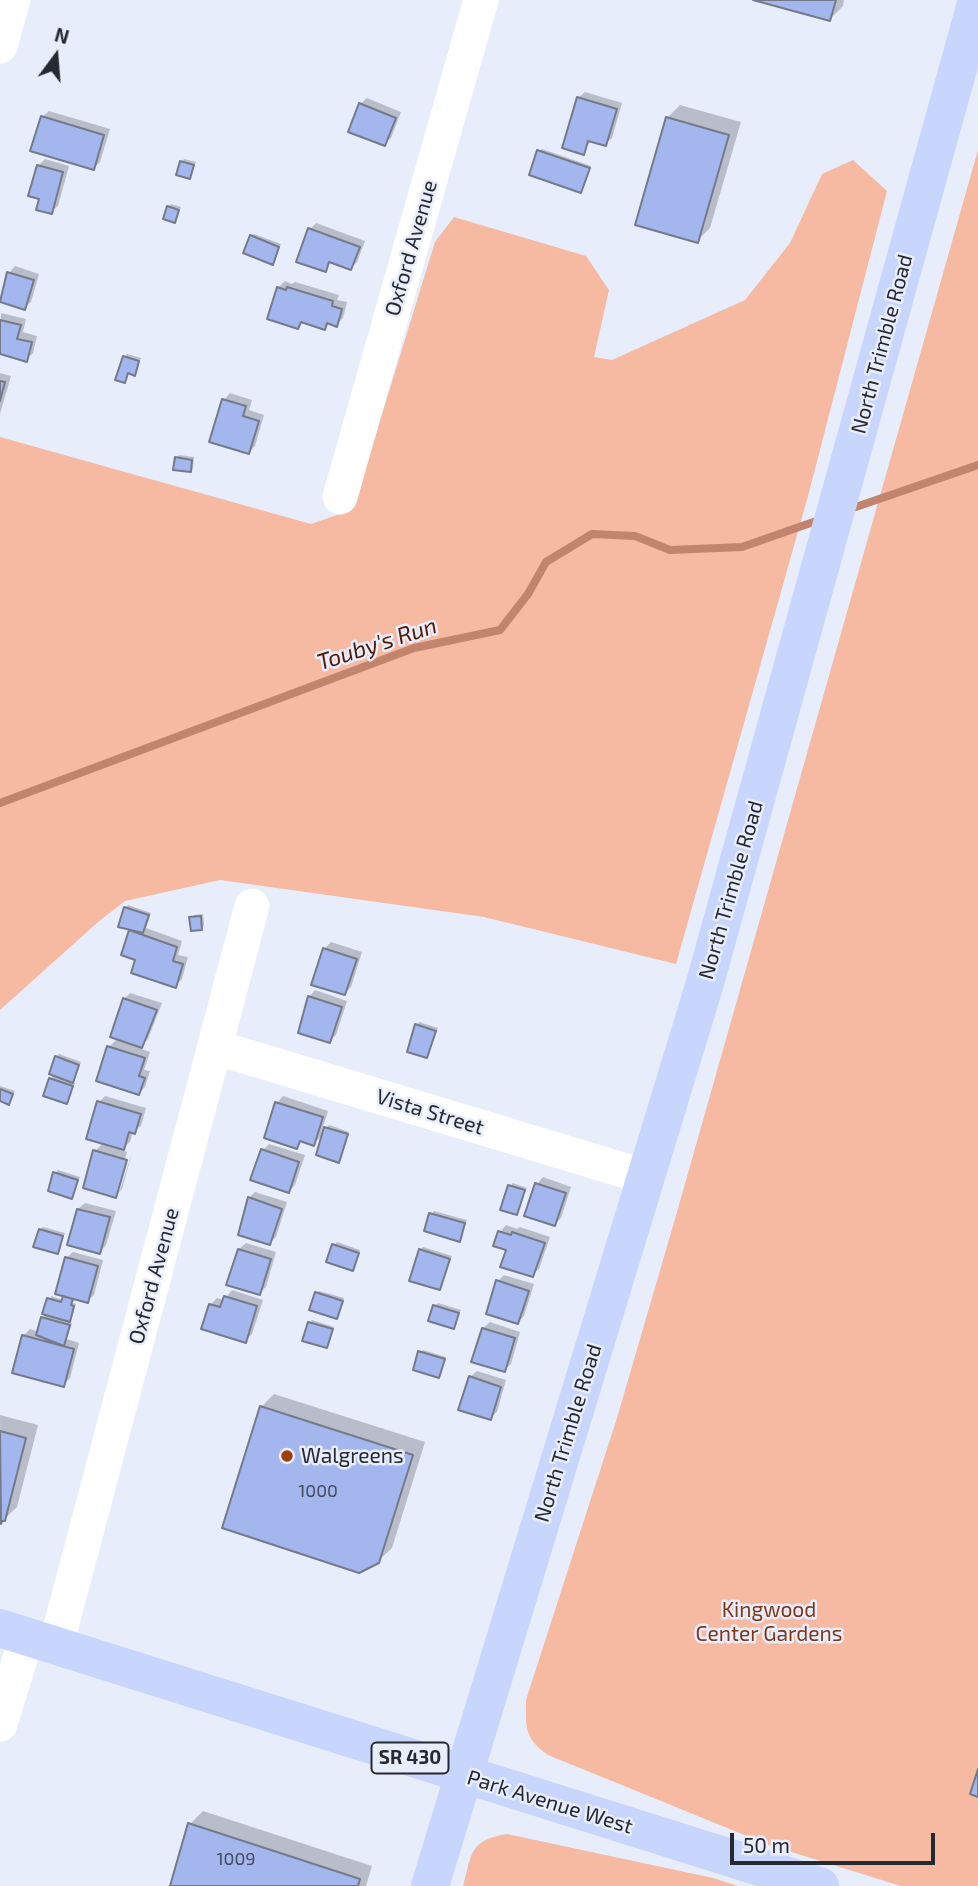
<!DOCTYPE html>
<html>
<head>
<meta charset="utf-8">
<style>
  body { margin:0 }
  #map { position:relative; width:978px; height:1886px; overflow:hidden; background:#e8edfc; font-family:"Exo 2",sans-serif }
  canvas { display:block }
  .north { position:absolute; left:21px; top:21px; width:70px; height:70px; -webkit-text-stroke:5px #e8edfc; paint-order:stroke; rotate:16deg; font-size:19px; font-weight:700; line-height:28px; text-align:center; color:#272930 }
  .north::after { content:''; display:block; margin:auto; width:24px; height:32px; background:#272930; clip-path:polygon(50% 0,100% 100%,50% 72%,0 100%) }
  .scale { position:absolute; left:730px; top:1833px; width:205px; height:32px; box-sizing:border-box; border:4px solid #272930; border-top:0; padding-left:9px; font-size:21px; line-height:24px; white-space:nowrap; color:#272930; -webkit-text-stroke:5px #e8edfc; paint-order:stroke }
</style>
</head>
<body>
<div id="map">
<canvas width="978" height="1886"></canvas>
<div class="north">N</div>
<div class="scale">50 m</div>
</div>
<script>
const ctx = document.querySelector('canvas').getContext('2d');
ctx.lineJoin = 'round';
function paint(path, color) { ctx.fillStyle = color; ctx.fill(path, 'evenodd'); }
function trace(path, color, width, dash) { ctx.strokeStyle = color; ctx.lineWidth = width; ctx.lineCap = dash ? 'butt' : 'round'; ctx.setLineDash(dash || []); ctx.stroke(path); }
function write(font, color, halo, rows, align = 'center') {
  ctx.font = font + ' "Exo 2",sans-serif'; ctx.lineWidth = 5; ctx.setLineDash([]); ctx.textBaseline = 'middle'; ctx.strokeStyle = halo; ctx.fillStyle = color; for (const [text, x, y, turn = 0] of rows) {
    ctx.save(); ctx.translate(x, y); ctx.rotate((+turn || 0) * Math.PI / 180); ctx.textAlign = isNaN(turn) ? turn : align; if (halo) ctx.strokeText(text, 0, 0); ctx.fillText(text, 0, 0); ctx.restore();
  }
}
paint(new Path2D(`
  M978 150V1886H901L769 1845 548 1755C524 1738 526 1728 526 1700L617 1418 675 1219Z
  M853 160 887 191 808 496 676 964 484 917 220 880 125 901 98 922 0 1010V437L311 524 340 514 356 499 435 242 454 217 586 256 609 290 594 357 612 360 745 300 790 243 822 174Z
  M507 1834 713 1878 738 1886H463C472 1854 469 1840 507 1834Z`), '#f6b9a1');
paint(new Path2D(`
  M760 0H844L843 6 830 19Z
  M585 92 622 103 612 138 605 144 591 140 583 153 578 98Z
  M367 98 401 112 391 138 384 144 360 104Z
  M680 105 741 122 710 228 697 241 667 118Z
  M49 111 110 129 100 162 94 168 42 117Z
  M542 149 591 166 581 191 539 151Z
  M45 159 69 166 58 206 51 212 41 198 38 166Z
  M184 159 196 162 190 177 182 162Z
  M171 204 181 207 175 221 169 207Z
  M316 223 365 241 357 262 351 268 332 261 325 270 310 229Z
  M254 234 281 244 272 263 251 236Z
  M15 266 39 274 31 302 24 308 9 273Z
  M285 281 292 284 295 282 339 295 337 300 347 302 343 318 336 325 330 323 325 328 303 321 298 327 278 288Z
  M1 313 26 319 23 332 37 336 33 353 26 360 0 353Z
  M127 354 141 358 137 371 135 374 129 372 124 381 125 357Z
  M0 373 11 376 0 414Z
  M230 393 252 400 249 410 264 415 255 446 249 452 224 400Z
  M179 455 194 457 193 468 190 471 177 458Z
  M128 905 151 913 146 928 182 941 178 955 188 957 182 979 175 986 137 959 130 931 132 929 125 908Z
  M203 914 204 925 202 928 191 918 194 915Z
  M331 942 362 952 351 987 345 993 324 949Z
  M315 990 347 1001 336 1035 329 1041 302 1019 309 997Z
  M130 993 162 1003 148 1039 139 1048 150 1052 144 1070 150 1071 145 1087 139 1093 98 1080 109 1047 118 1038 124 999Z
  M419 1022 438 1028 427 1056 417 1025Z
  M59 1054 81 1062 75 1078 71 1082 75 1083 67 1102 50 1079 55 1074 56 1057Z
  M0 1086 15 1091 9 1103 0 1099Z
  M105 1096 146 1108 141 1126 133 1131 130 1142 121 1150 127 1152 116 1190H120L132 1153 122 1189 115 1196 95 1151 104 1142 99 1102Z
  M283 1096 328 1111 321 1133 329 1125 349 1132 338 1161 325 1133 313 1144 303 1140 297 1147 277 1103Z
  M269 1144 305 1155 295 1185 289 1191 263 1150Z
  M58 1170 80 1177 72 1197 55 1173Z
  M543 1177 571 1187 561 1218 555 1224 537 1184Z
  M513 1183 527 1188 516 1213 510 1186Z
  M255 1192 287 1202 276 1237 269 1243 249 1198Z
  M85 1203 116 1211 106 1245 100 1252 78 1209Z
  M434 1211 467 1220 459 1240 431 1214Z
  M506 1225 517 1229 520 1227 550 1237 539 1269 532 1275 508 1249 500 1232Z
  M43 1227 65 1233 58 1252 40 1230Z
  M337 1242 360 1250 352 1269 334 1245Z
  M246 1243 276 1252 266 1287 259 1293 239 1249Z
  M423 1247 452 1256 439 1288 420 1250Z
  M73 1252 103 1260 94 1295 87 1301 74 1298 73 1303 76 1304 72 1317 68 1322 72 1323 67 1339 79 1343 70 1378 63 1385 23 1336 30 1329 39 1332 51 1296 64 1300 66 1258Z
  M504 1275 534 1284 524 1316 518 1322 498 1281Z
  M232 1290 263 1300 252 1334 245 1341 210 1305 217 1298 224 1300Z
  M319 1291 344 1298 336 1317 316 1293Z
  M438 1303 461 1310 453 1327 435 1306Z
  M312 1320 334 1327 326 1346 309 1323Z
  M490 1322 520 1332 511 1364 504 1370 483 1328Z
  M423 1350 446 1357 438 1376 420 1352Z
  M477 1371 506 1380 497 1412 490 1418 470 1377Z
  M274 1394 425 1442 392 1548 378 1561 261 1407Z
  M0 1415 38 1425 17 1507 1 1522Z
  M203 1811 372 1866 366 1886H171L190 1824Z`), '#0003');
trace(new Path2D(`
  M847 510 978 465
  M0 803 414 648 500 630 528 594 546 562 592 534 635 536 670 550 742 547 822 519`), '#c2846c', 8);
const building = new Path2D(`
  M753 0H836L830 21Z
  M577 97 617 109 606 146 588 141 584 155 562 148Z
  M359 103 396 118 385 146 348 132Z
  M41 116 104 135 94 170 30 151Z
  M666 117 729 135 698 243 635 225Z
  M537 150 590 168 581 193 529 175Z
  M180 161 194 165 190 179 176 175Z
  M37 165 63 172 52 214 36 210 39 199 28 196Z
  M167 206 179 210 175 223 163 219Z
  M308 228 360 247 351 270 329 262 326 272 296 262Z
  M250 235 279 247 273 265 243 253Z
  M7 272 34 280 25 310 0 302Z
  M277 287 286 290 287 287 333 301 332 306 342 309 337 327 327 323 325 330 301 322 298 329 267 319Z
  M0 320 21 325 17 339 32 342 27 362 0 354Z
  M123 356 139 361 135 376 128 373 125 383 115 380Z
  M0 381 5 382 0 401Z
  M222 399 246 406 243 416 259 421 249 454 209 442Z
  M175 457 192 460 191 472 173 470Z
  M124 907 149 915 143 933 118 927Z
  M201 916 202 930 191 931 189 917Z
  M129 930 177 947 173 961 183 964 176 988 131 973 135 960 121 955Z
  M323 948 357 959 345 995 311 985Z
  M308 996 342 1007 330 1043 298 1033Z
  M123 998 157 1010 142 1048 110 1037Z
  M415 1024 436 1031 427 1058 407 1052Z
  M107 1046 145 1058 139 1076 145 1078 139 1095 96 1081Z
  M55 1056 79 1065 73 1083 49 1074Z
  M49 1078 73 1086 67 1104 43 1096Z
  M0 1089 13 1094 9 1105 0 1101Z
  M97 1101 141 1114 135 1134 129 1132 124 1150 86 1139Z
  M275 1102 323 1117 314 1146 300 1141 297 1149 264 1138Z
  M324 1127 348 1134 339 1163 316 1155Z
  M261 1149 299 1162 289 1193 250 1180Z
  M93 1150 127 1160 116 1198 83 1188Z
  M53 1172 78 1180 72 1199 48 1191Z
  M535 1183 566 1193 555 1226 524 1216Z
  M508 1185 525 1190 517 1215 500 1210Z
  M248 1197 282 1209 270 1245 238 1235Z
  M77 1209 110 1217 100 1254 67 1245Z
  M429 1213 465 1223 460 1242 424 1231Z
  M39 1229 63 1236 58 1254 33 1247Z
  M498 1231 511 1235 512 1232 545 1243 533 1277 500 1267 506 1250 493 1246Z
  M332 1244 359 1253 353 1271 326 1262Z
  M238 1249 271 1259 260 1295 226 1285Z
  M419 1249 450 1259 440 1290 409 1281Z
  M65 1257 98 1266 88 1303 55 1294Z
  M496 1280 529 1291 518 1324 486 1314Z
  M315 1292 343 1301 337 1319 309 1310Z
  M63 1296 73 1299 71 1305 74 1306 70 1322 42 1314 47 1298 61 1302Z
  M224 1296 257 1306 246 1343 201 1329 209 1304 220 1307Z
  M433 1305 459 1313 454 1329 428 1321Z
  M41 1317 70 1325 64 1346 36 1335Z
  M308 1322 333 1329 327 1348 302 1341Z
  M482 1328 515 1338 505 1372 471 1362Z
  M22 1335 74 1349 64 1387 12 1373Z
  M418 1351 445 1359 439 1378 413 1370Z
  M469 1376 501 1387 491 1420 458 1410Z
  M260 1406 413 1455 379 1563 359 1573 222 1528Z
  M0 1431 26 1438 5 1521H2L1 1524Z
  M978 1769V1797L970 1794Z
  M188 1823 360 1879 358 1886H170Z`);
paint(building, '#a3b6ee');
trace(building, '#757a8b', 2);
trace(new Path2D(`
  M0 46 13 0
  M340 497 481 0
  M215 1047 646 1177
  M56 1645 252 906
  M0 1724 27 1636`), '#fff', 35);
trace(new Path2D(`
  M0 1628 820 1886
  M430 1886 705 983 977 0`), '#c8d6fe', 38);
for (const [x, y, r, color] of [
  [287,1456,7,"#a13d07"]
]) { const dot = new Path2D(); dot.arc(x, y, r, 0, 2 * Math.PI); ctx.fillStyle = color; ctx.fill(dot); trace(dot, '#e8edfc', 2.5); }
write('18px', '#464c60', null, [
  ["1000",318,1491],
  ["1009",236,1859]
]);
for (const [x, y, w] of [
  [410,1758,77]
]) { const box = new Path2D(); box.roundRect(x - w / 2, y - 15.5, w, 31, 5); ctx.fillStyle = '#e8edfc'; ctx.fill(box); trace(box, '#272930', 2); }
write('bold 19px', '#272930', null, [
  ["SR 430",410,1758]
]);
write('21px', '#272930', '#e8edfc', [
  ["Oxford Avenue",411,248,-74],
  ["North Trimble Road",882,344,-75],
  ["North Trimble Road",731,890,-74],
  ["Vista Street",430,1112,17],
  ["Oxford Avenue",154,1276,-75],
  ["North Trimble Road",568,1433,-73],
  ["Park Avenue West",550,1802,17]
]);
write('21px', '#272930', '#e8edfc', [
  ["Walgreens",301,1456]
], 'left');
write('21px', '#823714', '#e8edfc', [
  ["Kingwood",769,1610],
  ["Center Gardens",769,1634]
]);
write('italic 23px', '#521a00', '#e8edfc', [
  ["Touby's Run",377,644,-18]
]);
</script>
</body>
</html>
